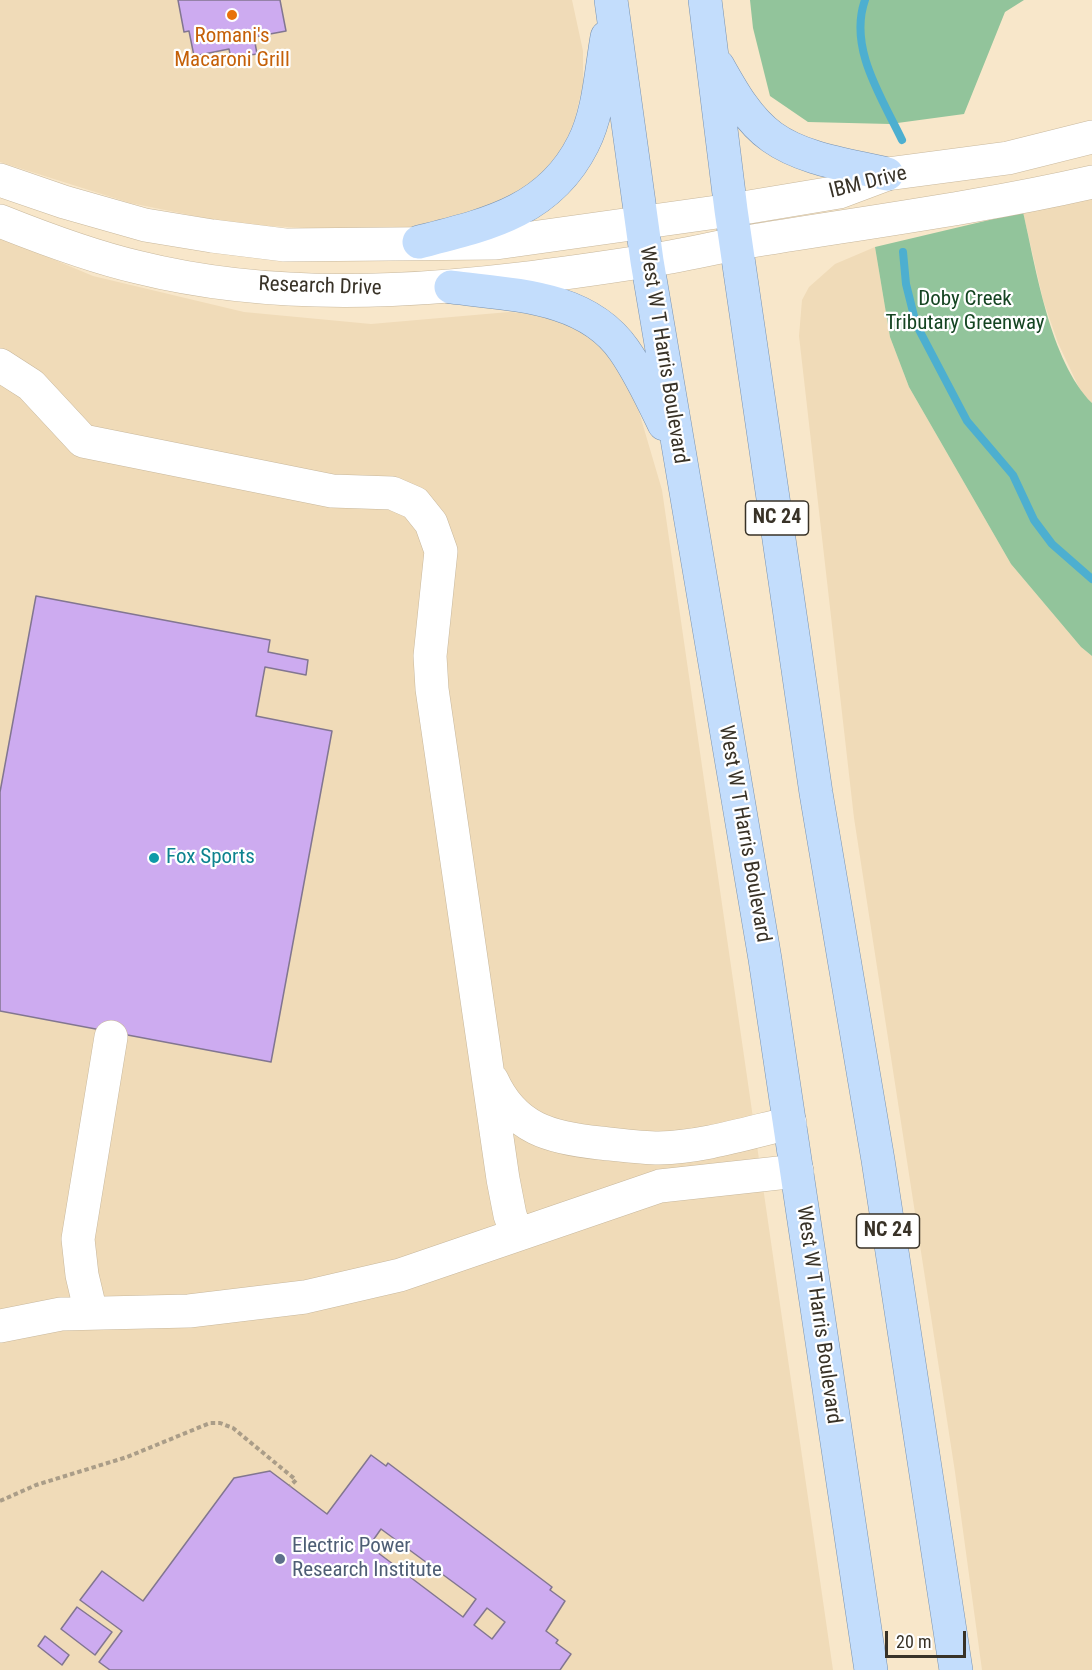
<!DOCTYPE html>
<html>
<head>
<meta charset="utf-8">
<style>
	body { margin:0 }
	#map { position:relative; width:1092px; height:1670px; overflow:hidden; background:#f8e7ca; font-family:"Roboto Condensed",sans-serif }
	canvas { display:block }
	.scale { position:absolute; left:885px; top:1631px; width:81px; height:27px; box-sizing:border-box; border:3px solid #383227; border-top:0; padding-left:8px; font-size:18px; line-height:21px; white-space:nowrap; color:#383227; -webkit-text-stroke:4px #fff; paint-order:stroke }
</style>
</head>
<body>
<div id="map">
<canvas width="1092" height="1670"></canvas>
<div class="scale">20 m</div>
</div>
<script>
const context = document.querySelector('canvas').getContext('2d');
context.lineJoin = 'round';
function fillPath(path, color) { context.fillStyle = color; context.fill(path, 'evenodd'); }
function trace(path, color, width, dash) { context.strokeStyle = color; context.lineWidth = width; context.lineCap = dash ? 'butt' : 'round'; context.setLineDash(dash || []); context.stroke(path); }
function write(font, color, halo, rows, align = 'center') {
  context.font = font + ' "Roboto Condensed",sans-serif'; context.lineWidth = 4.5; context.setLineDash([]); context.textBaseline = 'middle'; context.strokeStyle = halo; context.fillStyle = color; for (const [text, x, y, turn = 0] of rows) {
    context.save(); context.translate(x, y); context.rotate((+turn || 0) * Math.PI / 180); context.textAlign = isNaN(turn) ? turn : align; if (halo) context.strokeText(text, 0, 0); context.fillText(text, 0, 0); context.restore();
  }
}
const built = new Path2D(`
	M0 0H572L583 51V84L575 119 564 146 544 177 520 199 429 230 357 231 235 224 130 203 0 162Z
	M1092 197V403L1081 392 1058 343 1043 300 1023 212Z
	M0 237 93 276 244 312 371 324 509 312 543 315 594 337 632 388 662 490 833 1670H0Z
	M875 247 890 337 909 387 1011 564 1081 647 1092 656V1670H982L955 1472 854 818 799 336 802 300 809 287 835 264Z`);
const green = new Path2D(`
	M750 0H1024L1005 12 964 114 890 124 808 122 770 96 753 28Z
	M1023 212C1036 268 1050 361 1092 403V656L1081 647 1011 564 909 387 890 337 875 247Z`);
const stream = new Path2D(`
	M865 0C848 48 882 98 902 140
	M903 252 906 284 916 324 967 421 1013 475 1034 520 1052 544 1092 579`);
const building = new Path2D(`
	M178 0H280L286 31 254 37 257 54 231 58 229 49 194 56 189 31 184 32Z
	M36 596 270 640 268 652 308 660 306 675 265 667 256 716 332 731 271 1062 0 1011V792Z
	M371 1455 386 1466 388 1463 552 1587 550 1590 565 1601 546 1631 558 1640 556 1643 571 1654 560 1670H110L99 1662 122 1631 80 1600 102 1571 143 1601 234 1478 270 1471 327 1514ZM381 1529 476 1599 463 1617 369 1546ZM487 1608 505 1622 492 1639 474 1625Z
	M77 1607 112 1632 95 1655 61 1629Z
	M45 1636 69 1655 62 1665 38 1646Z`);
const path = new Path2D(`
	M0 1501 36 1485 127 1457 210 1423H220L233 1428 296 1480 290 1486`);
const minor = new Path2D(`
	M0 180 64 202 145 225 212 236 285 245 496 243 731 210 839 192 887 174 1008 158 1092 137
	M0 221C45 239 90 256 137 267 305 309 479 287 647 261 680 256 713 248 746 242 861 223 978 208 1092 182
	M0 365 31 385 83 441 332 491 392 493 415 503 431 523 441 551 430 656 432 689 503 1179 510 1215 517 1235 400 1275 305 1297 189 1311 61 1314 0 1326
	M492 1080C514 1129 551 1138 600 1143 620 1145 640 1148 659 1148 703 1147 747 1133 790 1123
	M517 1235 660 1186 797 1171
	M91 1313 82 1275 78 1239 111 1037`);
const major = new Path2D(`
	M611 0 647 261 765 959 871 1670
	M705 0 731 210 816 793 878 1160 956 1670
	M718 66C732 91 748 120 772 137 804 160 850 165 887 174
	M419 242C486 225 549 212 583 144 599 113 601 71 607 37
	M451 287C511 295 586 295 624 350 640 373 652 399 664 424`);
const markers = [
	[232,15,6,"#e8710a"],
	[154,858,6,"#0f9aa8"],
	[280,1559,6,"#5c6f8a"]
];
const shields = [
	[777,518,63],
	[888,1231,63]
];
const shieldNames = [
	["NC 24",777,518],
	["NC 24",888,1231]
];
const foodNames = [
	["Romani's",232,37],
	["Macaroni Grill",232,61]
];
const streetNames = [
	["IBM Drive",868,183,-14],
	["Research Drive",320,287,2],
	["West W T Harris Boulevard",663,355,81],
	["West W T Harris Boulevard",744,834,80],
	["West W T Harris Boulevard",818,1315,82]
];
const parkNames = [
	["Doby Creek",965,300],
	["Tributary Greenway",965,324]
];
const cultureNames = [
	["Fox Sports",166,858]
];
const serviceNames = [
	["Electric Power",292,1547],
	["Research Institute",292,1571]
];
fillPath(built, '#f0dbb8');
fillPath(green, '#92c49b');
trace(stream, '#4dafd0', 8);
fillPath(building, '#cdabf0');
trace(building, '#827690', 1.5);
trace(minor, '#c8b89d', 34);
trace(major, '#7892b0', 34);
trace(path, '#aa9d88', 4, [4.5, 3]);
trace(minor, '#fff', 33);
trace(major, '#c3ddfc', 33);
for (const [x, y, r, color] of markers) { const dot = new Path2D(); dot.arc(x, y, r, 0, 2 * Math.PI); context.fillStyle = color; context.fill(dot); trace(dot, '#fff', 2); }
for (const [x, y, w] of shields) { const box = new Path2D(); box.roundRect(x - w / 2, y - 17, w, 34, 4.5); context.fillStyle = '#fff'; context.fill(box); trace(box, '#383227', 1.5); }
write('bold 20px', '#383227', null, shieldNames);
write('21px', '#c56008', '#fff', foodNames);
write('21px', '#383227', '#fff', streetNames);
write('21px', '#154522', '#fff', parkNames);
write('21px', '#0d838f', '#fff', cultureNames, 'left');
write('21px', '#4e5e75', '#fff', serviceNames, 'left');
</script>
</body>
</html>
